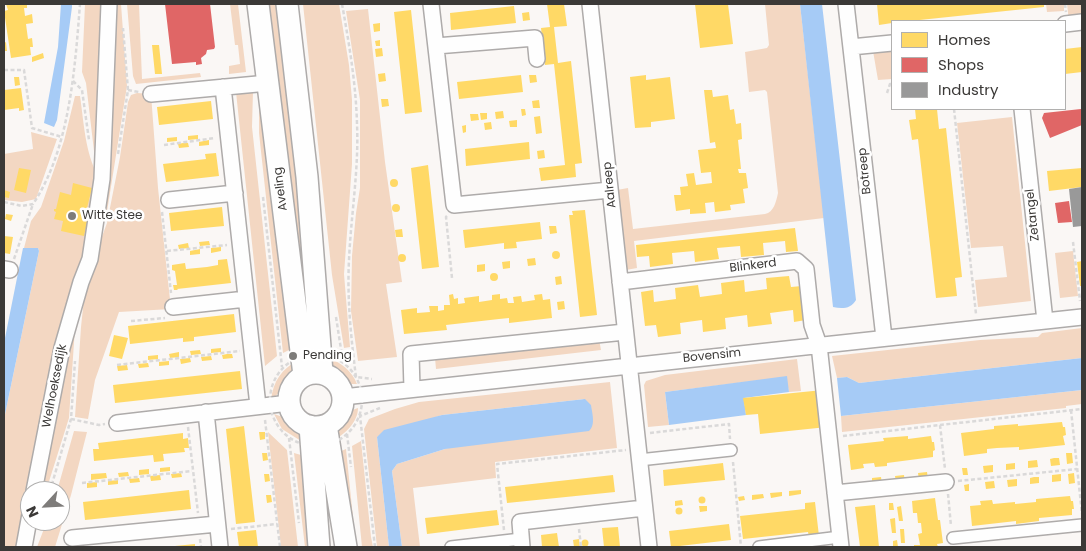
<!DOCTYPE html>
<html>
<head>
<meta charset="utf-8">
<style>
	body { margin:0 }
	#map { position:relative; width:1086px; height:551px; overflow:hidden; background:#faf7f5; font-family:Poppins,sans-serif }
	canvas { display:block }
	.frame { position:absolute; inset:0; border:5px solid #3b3937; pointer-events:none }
	.legend { position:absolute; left:891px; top:20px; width:175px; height:90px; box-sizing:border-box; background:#fff; border:1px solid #b1b0af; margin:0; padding:6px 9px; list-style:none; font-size:15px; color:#3b3937 }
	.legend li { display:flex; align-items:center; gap:10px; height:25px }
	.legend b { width:25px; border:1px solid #b1b0af }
	.north { position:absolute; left:20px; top:481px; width:50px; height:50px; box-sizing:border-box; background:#fff; border:1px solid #b1b0af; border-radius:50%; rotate:245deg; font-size:14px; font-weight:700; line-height:20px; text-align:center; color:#3b3937 }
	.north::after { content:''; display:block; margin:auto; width:18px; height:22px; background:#7e7c7a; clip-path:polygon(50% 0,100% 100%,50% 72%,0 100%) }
</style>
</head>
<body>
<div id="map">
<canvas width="1086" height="551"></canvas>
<div class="frame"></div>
<ul class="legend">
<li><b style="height:14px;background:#ffd966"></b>Homes</li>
<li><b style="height:14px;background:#e06666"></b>Shops</li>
<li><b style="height:14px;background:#999"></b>Industry</li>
</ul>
<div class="north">N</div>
</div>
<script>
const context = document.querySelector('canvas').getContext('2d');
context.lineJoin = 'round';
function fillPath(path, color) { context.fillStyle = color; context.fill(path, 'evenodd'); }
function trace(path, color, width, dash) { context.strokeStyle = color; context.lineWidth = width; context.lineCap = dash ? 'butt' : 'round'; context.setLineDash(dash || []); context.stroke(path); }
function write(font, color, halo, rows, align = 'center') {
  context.font = font + ' Poppins,sans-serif'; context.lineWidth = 5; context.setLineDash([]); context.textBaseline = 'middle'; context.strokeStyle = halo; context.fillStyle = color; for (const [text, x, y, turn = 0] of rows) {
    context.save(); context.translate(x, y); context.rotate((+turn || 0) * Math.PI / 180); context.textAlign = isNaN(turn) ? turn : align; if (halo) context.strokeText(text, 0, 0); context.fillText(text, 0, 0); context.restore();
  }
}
const green = new Path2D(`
	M85 4H106L101 167 94 151 86 83 82 72Z
	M114 4H121L127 86 106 218 101 230Z
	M127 4H139L142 79 200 73 201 77 136 84 133 76Z
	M230 4H238L246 72 229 74V66L240 64 238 45H235Z
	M263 4H282L309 250 305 343Z
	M303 4H339L349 65 352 100V164L344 274 350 347 344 348 332 275Z
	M765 4H800L824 218 634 241 637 268 626 270 617 190 628 188 633 229 765 214C774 212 776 202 778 193L767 92 765 90 749 92 745 52 767 48 769 45Z
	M1046 4H1064V11L1047 12Z
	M1067 4H1082V19L1069 21Z
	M368 9 385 162 402 282 386 284 397 357 358 361 351 311 352 256 356 213 360 188V100L346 11Z
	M892 50V79L878 80 873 51Z
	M253 91 252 127 277 356 265 366 236 92Z
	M137 93 151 94 158 188 171 309 119 312 95 380 88 419 75 417 81 327 86 280 107 223 120 157 128 102 131 95Z
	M259 95 263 103 293 348 283 353 259 133Z
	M75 96H80C84 123 85 152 98 176L82 269 30 495 20 547H4V419L39 251 38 248H24L31 221 41 207 64 141Z
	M1012 117 1031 301 978 307 975 280 1007 277 1003 246 971 248 957 123Z
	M31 132 57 139 36 199 22 202 4 200V154L33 149Z
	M1073 251 1078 296 1060 298 1055 253Z
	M76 312 69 418 46 491H38Z
	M1082 328V358L859 383 847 377 837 378 832 356 980 340 1038 337 1042 333Z
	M599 339 601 350 436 369 435 358Z
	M328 358C342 363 352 371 357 384H348L329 369Z
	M797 359 801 391 789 392 786 377 665 392 669 425 648 427 644 385 646 381 665 375Z
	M298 360C294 379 286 387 271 400 273 381 282 369 298 360Z
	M610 382 617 448 495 462 496 478 413 488 420 547H402L392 471 397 464 445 449 585 399 442 415 377 437 389 547H377L364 429 369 419 395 409 419 402Z
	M1082 390V404L1066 406V408L842 432 841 416Z
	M358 408C358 422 345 434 333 441 335 425 342 413 358 408Z
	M274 414 289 419 300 429 301 441 282 429Z
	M74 431 87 432 71 495 55 547H37L47 521H60V491H57Z
	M268 432 287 450 298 547H281Z
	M361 441 371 537 373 547H362L352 446Z
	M346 449 356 547 339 452Z
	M294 453 308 457 314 547H305Z`);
const water = new Path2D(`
	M61 4H72V7L57 120 54 127 44 123 58 47Z
	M800 4H822L856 300C851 309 842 309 833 307Z
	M23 248H38L39 251 4 419V343Z
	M1082 358V390L841 416 837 378 847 377 859 383Z
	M787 376 789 392 744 398 746 415 669 425 665 392Z
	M585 399 591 405C592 413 596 425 589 431L445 449 397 464 392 471 402 547H389L377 437 384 430 442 415Z`);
const homes = new Path2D(`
	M6 4H27V8H24L25 16 32 14 33 23 26 24 28 39 32 38 33 47H30L31 55 11 58 4 11 8 10Z
	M547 4H564L567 26 554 27 558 63 571 61 582 163 575 164 576 177 541 181 539 168 565 165 554 64 545 65 541 28 550 27Z
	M695 4H728L733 44 700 48Z
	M877 4H1044V7L910 21H892V23L879 25Z
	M514 6 516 23 451 30 450 13Z
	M411 10 422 112 405 114 394 12Z
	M529 12 530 20 523 21 522 13Z
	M380 23V31L374 32 373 24Z
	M380 40V46H376L375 41Z
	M6 42 7 51H4V43Z
	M152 45H159L162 74H155Z
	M1082 47V72L1065 74V49Z
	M382 48 383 56 376 57 375 49Z
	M43 53 44 58 32 62V57Z
	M385 73 386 81 379 82 378 74Z
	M521 75 523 92 459 99 457 82Z
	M529 75H536L537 82 530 83Z
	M646 75V80L670 77 675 119 651 122V127L635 128 630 77Z
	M14 77H19L20 85 15 86Z
	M21 88 24 110 19 111V108L4 110V90Z
	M704 90H712L713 97 728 95 730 110 734 109 736 124 741 123 742 139 738 140 741 169H738L739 173H746L748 188 743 189 745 203 730 205 731 210 715 212 714 202 705 203 706 213 690 214V209L676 211 674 195H681L680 187 688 186 686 174 694 173 696 185 712 183 711 172 701 173 698 150 716 148 715 142 710 143Z
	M381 99H388L389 106 382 107Z
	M539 100 540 108H533L532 101Z
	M211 101 213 119 159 125 157 107Z
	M521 109H525L526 115 522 116Z
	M915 109H937L939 129 946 128 962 277 955 278 957 296 936 298 918 139 912 140 909 120 916 119Z
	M503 111 504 118 496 119 495 112Z
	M480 113H487V119L481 120Z
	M470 114H478L479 120 471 121Z
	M540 116 542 133 536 134 534 117Z
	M517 120V127H510L509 121Z
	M491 122 492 129 485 130 484 123Z
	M466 125V132L463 133 462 126Z
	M198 135V139L188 140V136Z
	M177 137V141L167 142V138Z
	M209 140V145L199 146V142Z
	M529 142 530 159 466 166 465 149Z
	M183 143H188L189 147 179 148 178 144Z
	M544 150 545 158 538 159 537 151Z
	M216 153 219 176 166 182 163 164 206 159 205 154Z
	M428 165 439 267 422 269 411 168Z
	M19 168 31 170 26 193 14 190Z
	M1082 168V187L1049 191 1047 171Z
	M390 183a4 4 0 1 1 8 0a4 4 0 1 1-8 0Z
	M73 183 92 188 87 208 90 209 84 236 61 231 63 221 54 219 56 212 54 211V209H56L60 192 71 195Z
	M4 190 10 192 9 198 4 197Z
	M392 208a4 4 0 1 1 8 0a4 4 0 1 1-8 0Z
	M222 207 224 226 171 231 169 213Z
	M585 210 597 315 580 317 569 215H573L572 211Z
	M6 214 13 215 11 221 5 219Z
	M540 222 542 239 516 242 517 248 504 249V243L465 248 463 230Z
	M549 226H556L557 233 550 234Z
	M795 228 798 251 786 252 785 241 763 243 764 255 741 257 740 246 717 248 719 259 695 262 694 251 672 253 673 264 650 267 649 256 637 257 636 245Z
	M402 229 403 237H396L395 230Z
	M4 236 13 237 10 254 4 253Z
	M209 241 210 245 200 246 199 242Z
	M188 243 189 248 179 249 178 245Z
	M221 247V251L211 253V248Z
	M200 249V254L190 255V251Z
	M552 255a4 4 0 1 1 8 0a4 4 0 1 1-8 0Z
	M398 258a4 4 0 1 1 8 0a4 4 0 1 1-8 0Z
	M535 258 536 265 528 266 527 259Z
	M227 259 231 283 177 289 178 290H174L173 285H177L175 271 172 270V265L185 263 186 269 207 267 218 265V260Z
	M510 261V268L503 269 502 262Z
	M1082 261V286H1080L1077 262Z
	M485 264V271L477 272V265Z
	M490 277a4 4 0 1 1 8 0a4 4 0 1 1-8 0Z
	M561 276 562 284 556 285 555 277Z
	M789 276 791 287 802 286 806 320 794 322 793 310 770 313 772 324 748 327 747 315 725 318 726 329 703 332 702 320 680 323 681 334 658 337 656 325 645 326 641 292 653 290 654 302 676 299 675 288 698 285 700 297 722 294 721 283 744 280 745 292 767 289 766 278Z
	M453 294 454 299 458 298V304L465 303 464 298 479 296V302L492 300V295L500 294V299L507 298 508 303H514L513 297 521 296 522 302 535 300 534 295 542 294 543 300 550 299 552 318 509 323V318L499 319 446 325 447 330 404 334 401 310 417 308V313L430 312 429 306H438V311L444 310V305H450L449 295Z
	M564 301 565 309 558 310 557 302Z
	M234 314 236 332 194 337V341L183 342V338L130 344 128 326Z
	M114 335 128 338 122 359 109 356Z
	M221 348V352L211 353V349Z
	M200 350 201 354 191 355 190 351Z
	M179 352V357L170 358 169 354Z
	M227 354H232L233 358 223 359 222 355Z
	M158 355V359L148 360V356Z
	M211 356 212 360 202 361 201 357Z
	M190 358 191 362 181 364 180 359Z
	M169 361V365L159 366V362Z
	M148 363 149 367 139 368 138 364Z
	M127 365 128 370 118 371 117 366Z
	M240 371 242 389 115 403 113 385Z
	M823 390 827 427 760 434 758 414 746 415 743 398Z
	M1062 422 1063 427H1065L1066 435 1063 436 1065 445 1019 450V447L997 448 987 449V453L964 456 961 433 994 429V426L1018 424V426Z
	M244 426 255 522 236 524 226 429Z
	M259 432H265V439L260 440Z
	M183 433V439L188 438 189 448H184L185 452 163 454 164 461 154 462 153 455 94 461 93 449H99L98 443Z
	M908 436V439L931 436 932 442H934L935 450 933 451V457L887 463V466L875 467 874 463 863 464 864 468 851 470 848 445 884 441 883 438Z
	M262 453H267L268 460 263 461Z
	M1066 453H1072L1073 463 1067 464Z
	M1054 458H1059L1060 465 1051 466 1050 459Z
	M1037 460 1038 467 1028 468V461Z
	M723 463 725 480 664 486 663 470Z
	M1015 463V469L1006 470V464Z
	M993 465V472L984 473 983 466Z
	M170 467V471L160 472V468Z
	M962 468H967L968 475H963Z
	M149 469V474L139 475V470Z
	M128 472 129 476 119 477 118 473Z
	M927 472 928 479 919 480 918 473Z
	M106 473 107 478 91 480V474Z
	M181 473 182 477 172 478 171 474Z
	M1074 473 1075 483 1069 484 1068 474Z
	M264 474H269L270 481 265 482Z
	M1061 474V481L1052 482V475Z
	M160 475 161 480 151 481 150 476Z
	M613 475 615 492 507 503 505 487Z
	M904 475 905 482 896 483 895 476Z
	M881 477 882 484 872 485V478Z
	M1034 477H1039V483L1030 484V478Z
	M139 478 140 482 130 483 129 479Z
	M1017 479V486L1008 487 1007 480Z
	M118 480V484L108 485V481Z
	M994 481 995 488 986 489 985 482Z
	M97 482V487L87 488V483Z
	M969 484V491H965L964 485Z
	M189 490 191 509 85 520 83 502Z
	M801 490V494L789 496V491Z
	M782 492V496L771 498 770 493Z
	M763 494 764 498 752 500V495Z
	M266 495H271L272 502 267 503Z
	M744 496 745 500 739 501 738 497Z
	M1070 496 1071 501H1073L1074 509H1072V515L1039 518V521L1016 524V521L972 526 970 506 981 505 980 501 992 500 993 504 1015 502V504L1036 502V499Z
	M698.5 500a3.5 3.5 0 1 1 7 0a3.5 3.5 0 1 1-7 0Z
	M935 498 938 520H940L943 543 937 544 938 547H914V545H920L918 534 922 533 921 523H918L917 513H913L912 501Z
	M682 500 683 505 675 506V501Z
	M815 502 819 536 809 537 808 532 743 539 740 516 805 509V503Z
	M889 503H893L894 510H889Z
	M875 505 879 547H860L855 507Z
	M699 506H707V511L700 512Z
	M901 506 903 521H899L897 507Z
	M675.5 511a3.5 3.5 0 1 1 7 0a3.5 3.5 0 1 1-7 0Z
	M497 510 499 525 427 534 425 518Z
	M895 518 896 533H892L890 519Z
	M729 524 731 540 671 547 669 531Z
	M618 527 620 547H604L602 528Z
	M900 529H904L905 543H901Z
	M256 530 258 547H239L237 532Z
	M557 533 559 547H542L541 535Z
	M579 539 580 547H574L573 540Z
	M581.5 543a3.5 3.5 0 1 1 7 0a3.5 3.5 0 1 1-7 0Z
	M897 540 898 547H893V541Z
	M195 544V547H175V546Z`);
const shops = new Path2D(`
	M165 4H210L215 47 214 49 207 50 206 54 201 58 202 64 196 65V62L172 64Z
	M1081 109 1082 125 1050 138 1042 118 1044 113Z
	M1069 201 1072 222 1058 223 1055 203Z`);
const industry = new Path2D(`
	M1082 187V226L1073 227 1069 189Z`);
const path = new Path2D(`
	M342 4C349 43 356 84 357 124 359 169 351 215 349 260 347 299 351 338 356 377L372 379
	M1065 4 1066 12
	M4 70H24L32 128 62 137
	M73 81 82 90 89 140
	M128 90 139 92
	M887 93 890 84H892
	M954 109 976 314
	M164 145 215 138
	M118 154 128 90 123 28
	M263 197 282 367
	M4 202 22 206 33 204C70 149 75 67 80 4
	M162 212 171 293
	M447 216 446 217 452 278
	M1073 242 1080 301
	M167 251 227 245
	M14 259 33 204
	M336 317 343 362
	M131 321 165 318
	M270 400a46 46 0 1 1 92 0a46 46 0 1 1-92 0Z
	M117 365 240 351
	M1071 410 1082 514
	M71 419 99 425 105 424
	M265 420 280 547
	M940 425 945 469
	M188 427 198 513
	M650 433 729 424 730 439
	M347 434 351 467
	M843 436 1082 409
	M289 438 299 523
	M733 462 741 547
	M958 481 1077 469
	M82 483 192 471
	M50 491 71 419 75 361
	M948 494 951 526
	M231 529 277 524
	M579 529 581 547
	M504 530 497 464 626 450
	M200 539 201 547
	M375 547 360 416 380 408`);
const pedestrian = new Path2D(`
	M639 460 731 450
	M953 538 1082 525
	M451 547 521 539
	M759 547 840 537`);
const minor = new Path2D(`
	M431 4 454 205 610 190
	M590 4 649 547
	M846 4 884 338
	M1065 24 1082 22
	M436 46 535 38 537 59
	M851 47 892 43
	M223 87 258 406
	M151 94 268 83
	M1022 109 1045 321
	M169 200 235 193
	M4 269 10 270
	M620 282 797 261 806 269 812 325 819 345 841 547
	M173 307 246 299
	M412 389 411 354 625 332
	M343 397 1082 317
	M206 412 220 547
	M117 423 289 403
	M34 491 62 348 81 282 90 259 102 179 109 4
	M835 493 946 482
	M72 538 217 524
	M24 547 30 514
	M522 547 520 522 644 508`);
const secondary = new Path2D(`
	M258 4 304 375
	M287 4 307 177 322 373
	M289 400a27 27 0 1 1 54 0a27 27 0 1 1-54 0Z
	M326 425 346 547
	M310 426 319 547`);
const markers = [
	[72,216,5,"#7e7c7a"],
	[293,356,5,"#7e7c7a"]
];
const streetNames = [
	["Botreep",865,171,-96],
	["Aalreep",610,185,-96],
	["Aveling",281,189,-97],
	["Zetangel",1033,215,-96],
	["Blinkerd",753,266,-7],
	["Bovensim",712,356,-6],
	["Welhoeksedijk",55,386,-79]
];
const poiNames = [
	["Witte Stee",82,216],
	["Pending",303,356]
];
fillPath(green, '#f3d7c2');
fillPath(water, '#a6cbf6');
fillPath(homes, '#ffd966');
fillPath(shops, '#e06666');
fillPath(industry, '#999');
trace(pedestrian, '#aeabaa', 14);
trace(minor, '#aeabaa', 18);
trace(secondary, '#aeabaa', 24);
trace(path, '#dad9d9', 2.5, [4, 2.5]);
trace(pedestrian, '#fefefe', 11);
trace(minor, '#fefefe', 15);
trace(secondary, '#fefefe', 21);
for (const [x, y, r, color] of markers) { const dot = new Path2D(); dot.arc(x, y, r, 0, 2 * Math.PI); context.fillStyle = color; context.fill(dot); trace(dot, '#fff', 2); }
write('12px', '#3b3937', '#fff', streetNames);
write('12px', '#3b3937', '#fff', poiNames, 'left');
</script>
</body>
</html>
